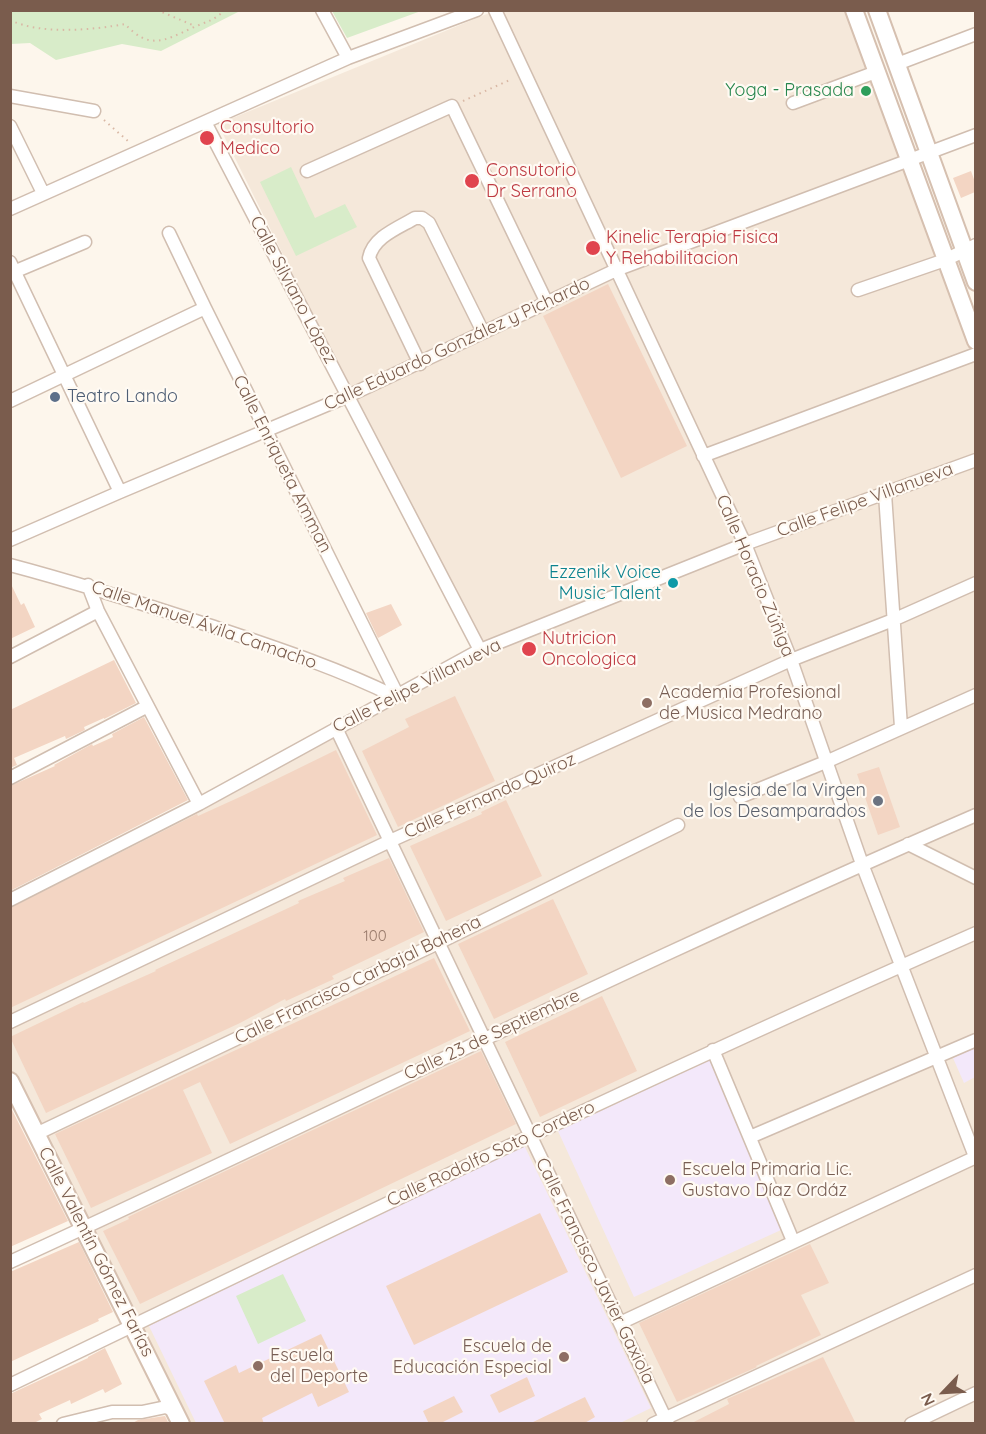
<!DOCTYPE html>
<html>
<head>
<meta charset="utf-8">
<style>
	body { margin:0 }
	#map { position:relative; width:986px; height:1434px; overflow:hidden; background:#fdf6ec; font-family:Quicksand,sans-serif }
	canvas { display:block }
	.frame { position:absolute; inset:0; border:12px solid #7a5c4d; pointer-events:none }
	.north { position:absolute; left:914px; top:1362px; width:60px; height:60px; -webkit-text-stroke:4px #fffaf3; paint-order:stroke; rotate:245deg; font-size:16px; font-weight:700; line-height:24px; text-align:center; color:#7a5c4d }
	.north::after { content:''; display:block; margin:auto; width:21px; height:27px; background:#7a5c4d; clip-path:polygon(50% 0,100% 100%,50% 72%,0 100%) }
</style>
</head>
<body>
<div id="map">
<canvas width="986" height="1434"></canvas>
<div class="frame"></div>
<div class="north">N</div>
</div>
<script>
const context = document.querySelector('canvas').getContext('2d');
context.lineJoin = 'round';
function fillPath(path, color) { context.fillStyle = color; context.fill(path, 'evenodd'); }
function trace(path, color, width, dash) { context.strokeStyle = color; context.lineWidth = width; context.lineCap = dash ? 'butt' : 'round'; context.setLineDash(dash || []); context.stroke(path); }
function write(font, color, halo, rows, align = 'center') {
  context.font = font + ' Quicksand,sans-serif'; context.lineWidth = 4.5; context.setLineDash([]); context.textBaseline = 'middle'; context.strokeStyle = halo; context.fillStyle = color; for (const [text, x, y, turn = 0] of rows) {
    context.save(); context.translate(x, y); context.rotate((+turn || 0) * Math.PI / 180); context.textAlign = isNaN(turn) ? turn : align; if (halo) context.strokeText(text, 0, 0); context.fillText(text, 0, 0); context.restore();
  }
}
const residential = new Path2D(`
	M494 11H855L975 339V1423H174L11 1086V899L480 650 218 124Z`);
const education = new Path2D(`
	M975 1048V1077L964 1083 953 1058Z
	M710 1060 781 1230 634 1297 558 1131Z
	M524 1145 651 1408 618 1424 196 1423 149 1326Z`);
const green = new Path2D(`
	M11 10H240V11L161 51 122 44 56 60 30 43 11 44Z
	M332 11H421L347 38Z
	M291 167 315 218 345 204 357 227 296 256 260 182Z
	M283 1274 306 1321 258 1344 236 1296Z`);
const building = new Path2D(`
	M971 171 975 182V192L961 198 953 178Z
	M608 284 687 446 621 478 543 316Z
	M10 582 21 605 24 603 35 627 10 639Z
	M391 604 402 625 378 638 366 613Z
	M114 660 136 703 104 719V718L84 727 85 730 66 739 65 736 14 758 17 765 10 768V710Z
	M455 696 495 781 398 827 362 751 409 727 405 719Z
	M144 717 188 800 12 890 10 786 55 766 54 765 92 744 93 746 113 737 112 734Z
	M336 750 377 835 10 1008V908L197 814 198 816 242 796Z
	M879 767 900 827 878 835 857 774Z
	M506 800 542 876 446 921 410 846 482 814 481 812Z
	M389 858 424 932 332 976 334 979 286 1001 285 999 240 1023 46 1113 10 1037 83 1002 84 1003 156 971 155 970 299 903 298 901 345 881 343 878Z
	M553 899 588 974 494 1019 458 944Z
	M434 958 470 1031 230 1144 200 1082 183 1090 212 1153 91 1208 55 1134Z
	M602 996 637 1071 540 1117 505 1042Z
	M481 1051 516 1124 140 1304 103 1231 129 1219 128 1217 153 1205Z
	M10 1106 68 1221 10 1247Z
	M540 1213 568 1272 414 1345 386 1286Z
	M79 1242 113 1312 98 1319 99 1321 10 1362V1272Z
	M810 1244 829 1283 801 1295 821 1335 756 1366 757 1367 677 1402 639 1323Z
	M321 1334 349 1392 318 1407 312 1393 262 1418 264 1424H225L204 1381 236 1365 239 1373Z
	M105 1348 122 1384 105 1393 103 1389 71 1404 70 1400 39 1414 42 1419 32 1424H10V1394L88 1358V1357Z
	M823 1357 856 1424H690L729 1404 727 1399Z
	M527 1377 535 1396 499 1413 490 1395Z
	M454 1396 463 1412 439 1424H429L423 1411Z
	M585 1397 595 1417 583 1424H529Z
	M165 1416 169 1424H131L138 1420Z`);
const path = new Path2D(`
	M157 10 195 26
	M10 20C41 35 92 30 125 24 149 50 164 41 192 28 207 21 212 22 225 10
	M463 101 512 79
	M104 120 129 142`);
const minor = new Path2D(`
	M322 10 348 58
	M495 10 745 544 791 660 862 864 976 1159
	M897 64 976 34
	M10 96 94 111
	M793 103 876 72
	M205 122 480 650
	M10 126 43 193
	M307 171 452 106 547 303
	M10 209 348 58 477 10
	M169 233 205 308 397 694
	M10 262 120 492
	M16 271 85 242
	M858 290 945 260 976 245
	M420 364 369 258C373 237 398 228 415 218H422L429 223 483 332
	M10 401 205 308
	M703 456 976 354
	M885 494 901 727
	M10 540 120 492 348 396 616 270 976 135
	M10 565C78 583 144 604 211 626 273 647 335 667 394 696
	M88 585 98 611 199 804
	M10 657 98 611
	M336 728 668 1424
	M10 778 146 707
	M740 797 828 761 976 695
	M908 844 976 878
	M10 900 199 804 480 650 745 544 976 460
	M10 1022 390 841 791 660 893 620 976 583
	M713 1050 793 1241
	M36 1134 438 943 678 825
	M750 1137 976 1040
	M10 1262C332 1114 650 956 976 815
	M620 1323 976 1157
	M10 1385C330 1230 650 1076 976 933
	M63 1424 112 1412H142L166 1407 175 1411
	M653 1424 976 1275
	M911 1424 976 1393`);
const secondary = new Path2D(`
	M854 10 976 341
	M877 10 976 282
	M10 1081 181 1424`);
const markers = [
	[866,91,6,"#2e9e5b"],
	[207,138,8,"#e0444e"],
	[472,181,8,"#e0444e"],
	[593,248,8,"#e0444e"],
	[55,397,6,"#5c6f8a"],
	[673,583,6,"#0f9aa8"],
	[529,649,8,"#e0444e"],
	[647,703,6,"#8d6e63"],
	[878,801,6,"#6b7280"],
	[670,1180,6,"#8d6e63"],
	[564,1357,6,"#8d6e63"],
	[258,1366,6,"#8d6e63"]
];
const numberNames = [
	["100",375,936]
];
const leisureNames = [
	["Yoga - Prasada",854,91]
];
const healthNames = [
	["Consultorio",220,128],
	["Medico",220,149],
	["Consutorio",486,171],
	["Dr Serrano",486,192],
	["Kinelic Terapia Fisica",606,238],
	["Y Rehabilitacion",606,259],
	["Nutricion",542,639],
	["Oncologica",542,660]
];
const streetNames = [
	["Calle Silviano López",293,290,62],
	["Calle Eduardo González y Pichardo",457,344,-25],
	["Calle Enriqueta Amman",282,464,63],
	["Calle Felipe Villanueva",865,500,-20],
	["Calle Horacio Zúñiga",755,576,67],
	["Calle Manuel Ávila Camacho",204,625,19],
	["Calle Felipe Villanueva",417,686,-27],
	["Calle Fernando Quiroz",490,796,-24],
	["Calle Francisco Carbajal Bahena",358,980,-26],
	["Calle 23 de Septiembre",492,1035,-25],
	["Calle Rodolfo Soto Cordero",491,1154,-25],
	["Calle Valentín Gómez Farías",96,1252,63],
	["Calle Francisco Javier Gaxiola",595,1271,64]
];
const serviceNames = [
	["Teatro Lando",67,397]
];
const cultureNames = [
	["Ezzenik Voice",661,573],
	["Music Talent",661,594]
];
const educationNames = [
	["Academia Profesional",659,693],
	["de Musica Medrano",659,714],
	["Escuela Primaria Lic.",682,1170],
	["Gustavo Díaz Ordáz",682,1191],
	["Escuela de",552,1347,"right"],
	["Educación Especial",552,1368,"right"],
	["Escuela",270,1356],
	["del Deporte",270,1377]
];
const worshipNames = [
	["Iglesia de la Virgen",866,791],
	["de los Desamparados",866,812]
];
fillPath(residential, '#f5e8da');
fillPath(education, '#f3e8fa');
fillPath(green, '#d8ecc9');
fillPath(building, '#f3d5c3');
trace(minor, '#d1beb0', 15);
trace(secondary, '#d6c0b0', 20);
trace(path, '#d9b8a5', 2, [1.5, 4.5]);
trace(minor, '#fff', 12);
trace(secondary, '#fff', 16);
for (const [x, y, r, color] of markers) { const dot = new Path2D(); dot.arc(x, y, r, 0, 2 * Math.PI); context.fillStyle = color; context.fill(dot); trace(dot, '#fffaf3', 2); }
write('15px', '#987a6a', null, numberNames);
write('18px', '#27864d', '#fffaf3', leisureNames, 'right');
write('18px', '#be3a42', '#fffaf3', healthNames, 'left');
write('18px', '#7a5c4d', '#fffaf3', streetNames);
write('18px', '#4e5e75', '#fffaf3', serviceNames, 'left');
write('18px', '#0d838f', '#fffaf3', cultureNames, 'right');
write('18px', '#785e54', '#fffaf3', educationNames, 'left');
write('18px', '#5b616d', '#fffaf3', worshipNames, 'right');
</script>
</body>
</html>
